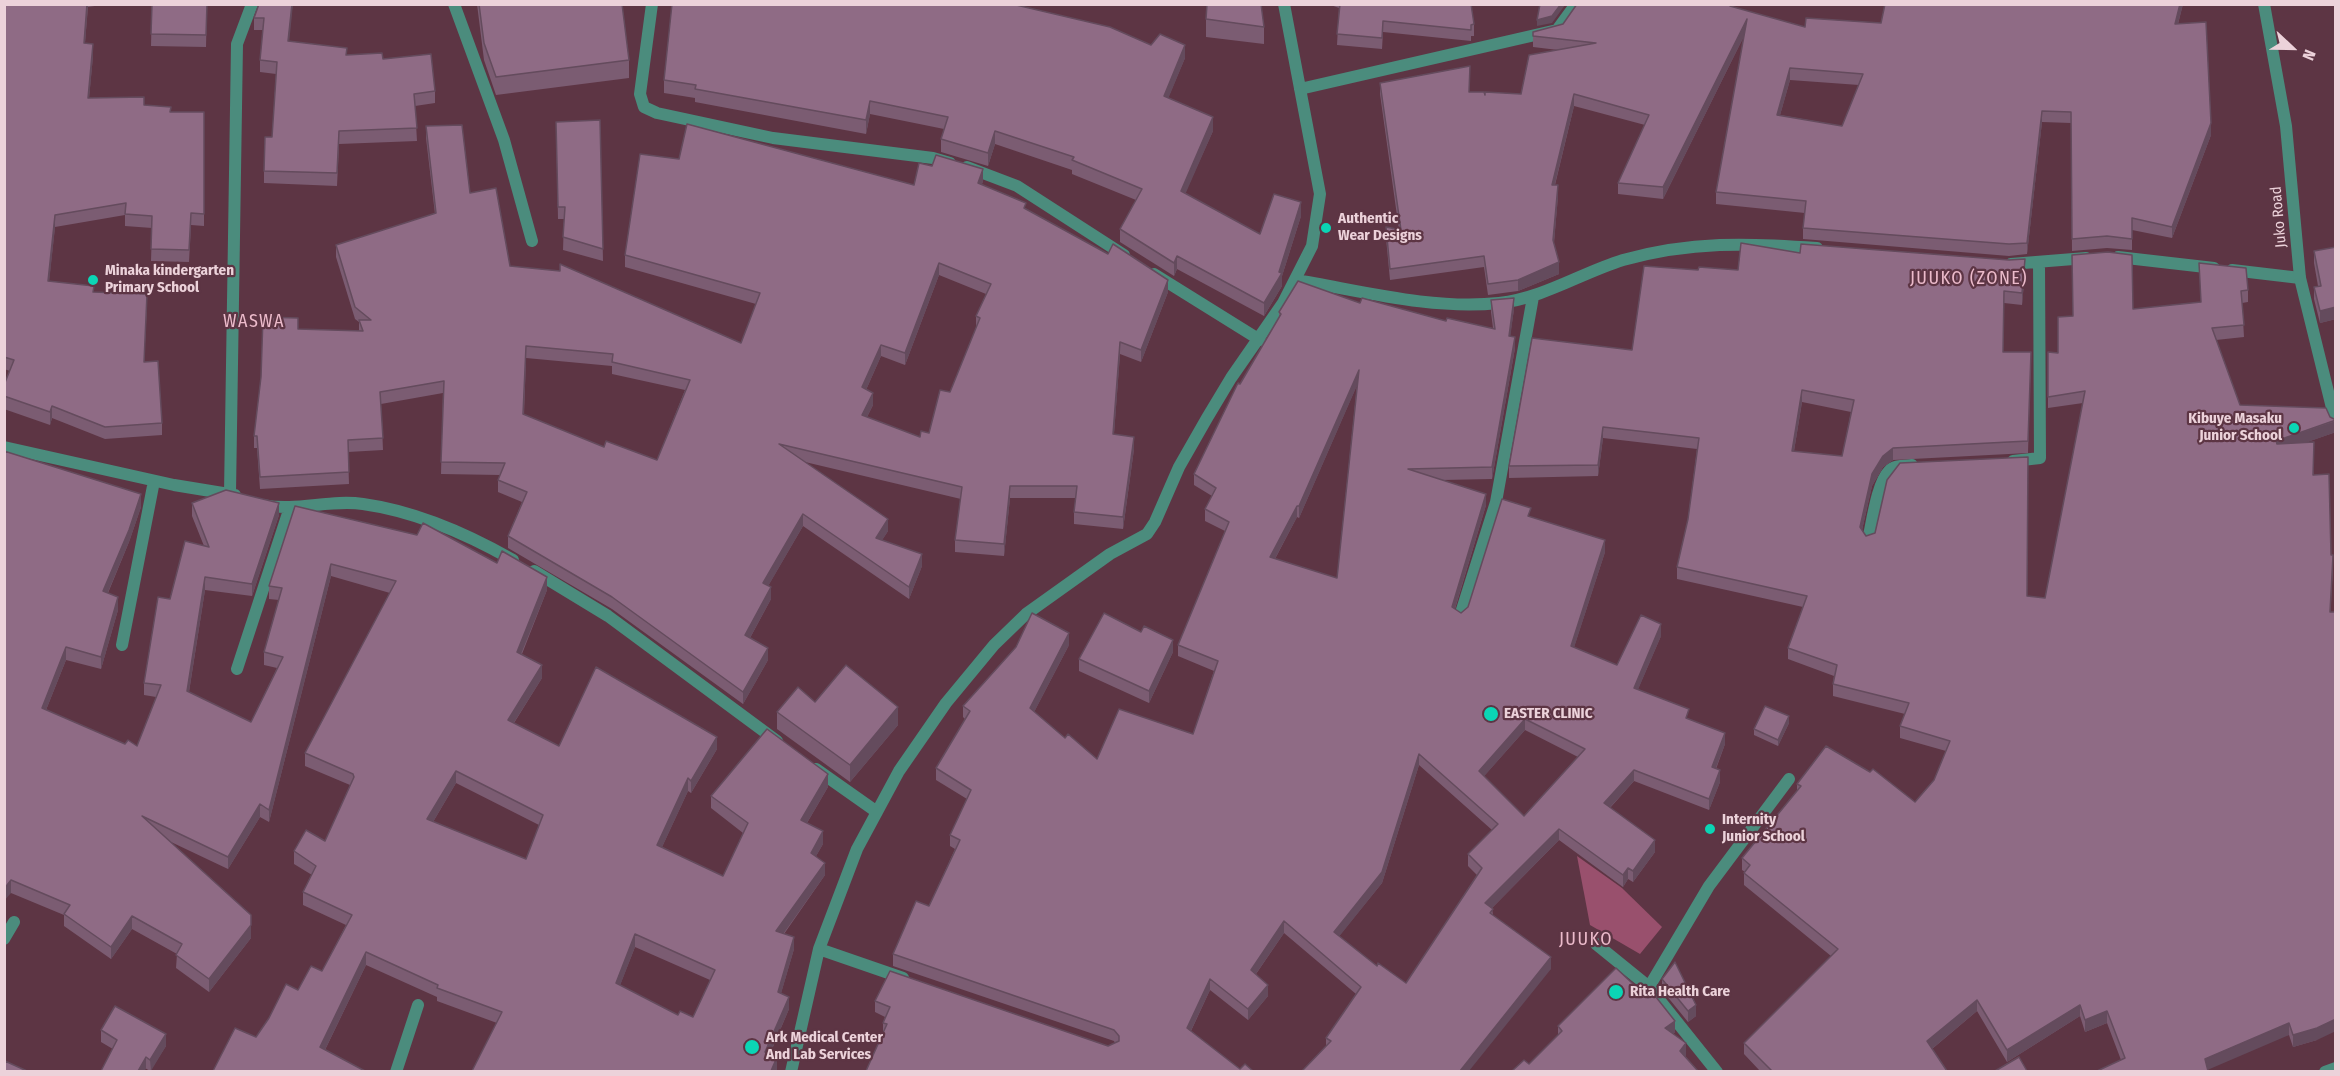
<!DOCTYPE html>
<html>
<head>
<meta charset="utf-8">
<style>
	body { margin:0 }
	#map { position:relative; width:2340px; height:1076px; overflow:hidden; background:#5d3544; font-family:"Fira Sans Condensed",sans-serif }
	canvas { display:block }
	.frame { position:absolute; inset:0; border:6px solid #ecd2da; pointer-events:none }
	.north { position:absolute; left:2262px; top:18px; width:60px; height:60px; -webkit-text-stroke:4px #5d3544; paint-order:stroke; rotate:112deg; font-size:16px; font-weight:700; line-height:24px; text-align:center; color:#ecd2da }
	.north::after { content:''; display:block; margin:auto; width:21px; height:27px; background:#ecd2da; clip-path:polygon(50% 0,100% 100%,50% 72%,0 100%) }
</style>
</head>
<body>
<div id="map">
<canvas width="2340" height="1076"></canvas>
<div class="frame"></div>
<div class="north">N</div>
</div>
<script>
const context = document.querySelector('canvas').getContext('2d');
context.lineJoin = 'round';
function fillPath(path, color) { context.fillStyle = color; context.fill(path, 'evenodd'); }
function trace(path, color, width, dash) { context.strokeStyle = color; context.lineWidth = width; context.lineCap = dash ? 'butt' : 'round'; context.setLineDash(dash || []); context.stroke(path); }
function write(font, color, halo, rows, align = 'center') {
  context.font = font + ' "Fira Sans Condensed",sans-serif'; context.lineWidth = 4.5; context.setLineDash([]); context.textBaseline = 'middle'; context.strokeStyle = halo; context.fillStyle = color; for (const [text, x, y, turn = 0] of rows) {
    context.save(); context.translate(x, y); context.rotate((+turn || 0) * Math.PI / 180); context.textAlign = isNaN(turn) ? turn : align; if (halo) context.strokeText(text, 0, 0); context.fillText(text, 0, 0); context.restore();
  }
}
const green = new Path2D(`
	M1577 856 1622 888 1662 927 1640 954 1590 925Z`);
const minor = new Path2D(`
	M454 4 504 140 532 241
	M652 4 640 94 644 107 657 113 773 138 933 158 950 163
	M1300 89 1557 30 1576 4
	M967 167 1017 186 1124 255
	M2118 257 2214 268
	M2011 264 2086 258
	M2232 270 2300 278
	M1154 274 1260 340
	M1296 280C1362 291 1432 310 1499 303 1544 298 1581 273 1623 260 1691 241 1748 243 1817 248
	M4 447 174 485 235 495
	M2013 461 2040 458 2039 262
	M230 493 237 44 252 4
	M263 505C296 512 330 499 363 504 414 511 469 535 513 560
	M1868 540C1872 523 1877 483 1889 471 1894 465 1905 466 1912 465
	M534 571 608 616 777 741
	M1460 616 1496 502 1533 297
	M122 645 154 481
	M237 669 290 507
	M816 769 877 812
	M4 939 14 922
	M1596 944 1649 987 1717 1072
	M819 949 903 978
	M1649 987 1709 886 1789 779
	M396 1072 418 1005
	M791 1072 819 949 857 849 899 771 946 703 994 645 1026 614 1110 554 1147 534 1155 522 1179 467 1207 418 1231 378 1283 303 1312 246 1320 194 1284 4`);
const tertiary = new Path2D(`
	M2264 4 2286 126 2300 278 2336 424
	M2325 1072 2336 1068`);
const wall = new Path2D(`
	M4 4H108L88 7 85 43 93 56 89 98 144 105 171 112H204V226L191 225 189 262 151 261 152 228 125 226V215L55 227 49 281 94 292 147 306 144 362 162 423V435L105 439 52 418 50 425 4 409V385L10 371 4 369Z
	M152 4H207L206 47 151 46Z
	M259 4 289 42 347 55 383 59 435 91V103L415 106 417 141 339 144 337 186 264 183V171L272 137 276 74 260 72V60L263 30H254V18Z
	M477 4H622L629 60V78L496 95 484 60Z
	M1328 4H1471L1474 24V36H1471V41L1383 32 1382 49 1337 45 1339 8Z
	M1734 4 1733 7 1805 27 1881 23 1885 4H2183L2178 24 2211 135 2172 238 2132 230V250L2107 248 2072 251 2071 123 2042 122 2027 254 2009 256 1803 239V228L1805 213 1716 204V192L1744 36 1663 199 1618 194V183L1645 125 1574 106 1555 185 1558 196 1554 243 1559 274 1518 291 1488 295 1484 267 1390 280 1386 238V227L1399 230 1380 94V83L1469 92 1485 95 1521 94 1558 50 1533 47V36L1563 24ZM1790 80 1859 85 1842 126 1780 115Z
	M1206 19 1264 27V44L1206 37Z
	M1151 45 1185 58 1168 98 1213 131 1185 193 1260 234 1301 216 1282 276V286L1264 316 1177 269 1174 276 1120 242V229L1136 200 1072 174V170L995 144 988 166 941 152V139L944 129 870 114 866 134 695 102V98L664 93V80Z
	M600 120 603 261 563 250 564 219H558L556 122Z
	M426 126 470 193 510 266 741 343 756 304 625 267V255L914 185 983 181 982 184 1168 292 1141 362 1120 354 1114 434 1134 449 1123 529 1074 524V512L1076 498H1010L1004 556 955 552V540L961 499 805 462 888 531 882 540 922 566 909 599 803 526 768 586 771 599 750 638 768 660 743 704 612 609 508 548V536L522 502 498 492V480L500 475 441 474 443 393 381 404 383 450 348 452 349 484 260 489 257 448H254V436L298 329 359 331V322L355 319 336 257V245L435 214 426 138ZM939 275 986 294 976 316V328L950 392 929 433 920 437 867 417 873 405 866 390 881 356 905 365ZM526 358 612 366V374L685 390 657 460 604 447 524 415Z
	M2336 247V319L2320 323 2314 299V287L2318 286 2314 263V251Z
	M1800 253 2025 271 2022 305 2004 303 2003 352H2031L2028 453 1893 460 1883 467 1872 486 1862 530 1866 536 2027 596 2045 598 2083 403 2048 408V352L2058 353 2073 316 2201 302 2199 263 2248 290V302L2242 303 2244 337 2216 340 2240 405 2330 417 2336 420V432L2307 442 2333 567 2330 612 2317 1040 2293 1047 2289 1035 2121 1060 2107 1023 2085 1032 2080 1016 2007 1062 1977 1011 1932 1049 1947 1071H1760L1744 1054V1043L1831 956 1744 885V873L1745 872 1742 870V858L1797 791V784L1915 802 1934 780 1946 751 1900 738V726L1905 714 1833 696V684L1834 676 1788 659V648L1803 607 1677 579V567L1688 519 1697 449 1603 438 1598 476 1509 478V466L1632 350 1698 270H1738ZM1802 402 1851 412 1842 456 1794 451Z
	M1491 300 1514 309 1510 336 1515 348 1492 479 1442 480 1486 505 1455 609 1461 613 1468 607 1531 517 1605 552 1574 647 1617 665 1661 636 1638 689 1689 719 1725 744 1716 769 1720 782 1709 810 1634 781 1610 808 1655 852 1633 882 1628 879 1623 887 1559 840 1492 908 1493 915 1551 969 1326 1046V1038L1356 994 1284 933 1256 974 1268 996 1248 1020 1210 990 1191 1031 1240 1069 1253 1071 883 1033V1023L885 1017 875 1012V1001L1108 1046 1115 1043 1114 1041 893 966V954L929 906 955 849 950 846V835L967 799 936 780V768L965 719 963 717V706L1069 645 1034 712 1065 738 1097 759 1193 734 1214 671 1178 656V645L1225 531 1205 521V509L1212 496 1194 485V474L1240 384 1279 317V312L1360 303 1446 321 1493 328 1491 312ZM1357 385 1337 578 1275 559 1297 517 1299 518ZM1525 730 1578 757 1524 816 1484 776ZM1419 765 1492 830 1468 854V866L1477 875 1406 983 1377 966 1339 936 1382 883Z
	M4 451 141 507 129 542 108 593 118 610 101 669 66 660 46 710 125 744 137 746 156 697 144 695V683L170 599 204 546 192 516V503L279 515 252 596 205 590 189 692 251 722 277 668 264 665V652L279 600 269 599V586L295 506 547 590 522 654 542 678 514 723 559 746 717 749 691 793 688 791 662 847 723 876 743 833 711 808V796L828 787 807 823 823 844 816 856 825 875 784 934 794 949 781 993 789 1009 770 1054 777 1070V1071H472L497 1023 437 1001V997L366 965 325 1050 256 1037 298 990 322 971 346 925 303 905V892L312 875 294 864V851L325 841 350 785 305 766V753L390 593 331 576 269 822 260 817 228 869 171 842 251 938 209 992 176 968 177 954 132 929 111 959 64 926V915L11 893ZM456 783 539 825 526 859 433 822ZM635 947 710 980 693 1017 678 1015 620 985Z
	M1173 652 1149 703 1079 671V659Z
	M815 702 898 725 850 782 777 729V712Z
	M1789 723 1778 746 1754 735V729Z
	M1662 979 1696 1016 1688 1022 1662 990Z
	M1558 1026 1675 1032 1673 1034 1686 1055 1685 1056 1698 1071 1529 1064 1558 1035Z
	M101 1030 166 1046 150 1071 101 1042Z`);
const shadedWall = new Path2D(`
	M87 4H88L84 55V43Z
	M292 4H293L288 54V41Z
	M1561 4 1565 5 1552 23 1537 26V20Z
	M2180 4H2183L2175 35V24Z
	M1747 19V30L1663 199V187Z
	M93 44V56L88 110V98Z
	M1185 45V58L1164 109V96Z
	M1790 68V80L1777 126V115Z
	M1574 94V106L1552 196V185Z
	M870 101V114L866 134V120Z
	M2042 111V122L2027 254V243Z
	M1213 117V131L1181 204V191Z
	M2211 123V135L2172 238V227Z
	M995 131V144L988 166V153Z
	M983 169V181L978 195V183Z
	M1558 185V196L1553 252V240Z
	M1301 202V216L1282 276V286L1264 316V303L1279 272Z
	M55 215V227L48 293V281Z
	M1177 256V269L1174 276V263Z
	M2025 259V271L2022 305V293Z
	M1559 262V274L1518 291V280Z
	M939 263V275L905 365V353Z
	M1168 280V292L1141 362V350Z
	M1514 298V309L1509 347V336Z
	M2336 307V319L2320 323V311Z
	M1515 337V348L1492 479V467Z
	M1120 342V354L1113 446V434Z
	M881 345V356L862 399V387Z
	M1359 370V381L1299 518V506Z
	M1802 390V402L1792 463V451Z
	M873 393V405L862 427V415Z
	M52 406V418L50 425V412Z
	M2336 421V432L2276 453V441Z
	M1603 427V438L1598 476V465Z
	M1134 437V449L1123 529V517Z
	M1893 448V460L1883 467 1872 486 1860 539V527L1872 474 1883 456Z
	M1010 486V498L1004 556V544Z
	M141 494V507L129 542 103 604V591Z
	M1486 494V505L1452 618V607Z
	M279 503V515L252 596V584Z
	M1297 506V517L1270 568V557Z
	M803 514V526L763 595V583Z
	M888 519V531L876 550V538Z
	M1605 540V552L1571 657V646Z
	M922 554V566L909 599V587Z
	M2333 555V567L2330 624V612Z
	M331 564V576L269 822V810Z
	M205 577V590L187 704V691Z
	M547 577V590L517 664V652Z
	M771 587V599L745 647V635Z
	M118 597V610L101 669V657Z
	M1661 624V636L1634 699V688Z
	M1069 633V645L1030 720V708Z
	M1173 640V652L1149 703V691Z
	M66 647V660L42 720V708Z
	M768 648V660L743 704V692Z
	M542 665V678L508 732V720Z
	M898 707V725L850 782V765Z
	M1789 716V723L1778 746V740Z
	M1525 719V730L1479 782V771Z
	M1725 733V744L1712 778V767Z
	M717 737V749L691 793V781Z
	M1419 754V765L1382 883 1334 943V932Z
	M1634 770V781L1604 814V803Z
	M1720 770V782L1709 810V799Z
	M456 771V783L427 832V819Z
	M828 774V787L801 833V820Z
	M688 778V791L657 858V845Z
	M260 804V817L228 869V857Z
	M1559 829V840L1485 915V903Z
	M823 831V844L811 865V853Z
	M1655 840V852L1633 882V871Z
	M825 863V875L776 944V931Z
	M1628 868V879L1623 887V875Z
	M11 880V893L4 901V889Z
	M132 916V929L111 959V947Z
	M1284 921V933L1251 981V970Z
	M251 925V938L209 992V979Z
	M635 934V947L616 996V983Z
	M794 937V949L778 1004V992Z
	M366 952V965L320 1060V1047Z
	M1551 957V969L1469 1071H1460Z
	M1210 979V990L1187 1039V1028Z
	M1268 985V996L1248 1020V1009Z
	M789 997V1009L765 1065V1052Z
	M1977 1000V1011L1927 1053V1041Z
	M1696 1005V1016L1688 1022V1011Z
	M2080 1005V1016L2007 1062V1050Z
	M2107 1011V1023L2085 1032V1020Z
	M2336 1019V1031L2317 1040 2293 1047V1035Z
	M1675 1021V1032L1665 1039V1028Z
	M2289 1023V1035L2205 1071V1059Z
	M166 1034V1046L151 1071 150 1060Z
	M1686 1043V1055L1680 1062V1051Z
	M146 1057V1069L144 1071H138Z
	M777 1057V1071H771Z`);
const building = new Path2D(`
	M4 4H87L84 43 93 44 88 98 144 97V105L171 107 170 112H204V214L191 213 189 250 151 249 152 216 125 214 126 203 55 215 48 281 94 286 93 292 147 294 144 362 158 361 162 423 105 427 52 406 50 412 4 396V385L14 360 4 357Z
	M152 4H207L206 35 151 34Z
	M259 4H292L288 41 347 48 346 55 382 53 383 59 431 54 435 91 414 94 417 128 339 131 337 173 264 171 265 137H272L277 62 260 60 264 18H254Z
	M479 4H622L629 60 496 77 484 43Z
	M672 4H1012L1110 27 1151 45 1160 34 1185 45 1164 96 1213 117 1181 191 1260 234 1274 194 1301 202 1279 272 1282 273 1264 303 1177 256 1174 263 1120 229 1142 189 1072 160 1074 157 995 131 988 153 941 139 948 117 870 101 866 120 695 89 696 85 664 80Z
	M1207 4H1261L1264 27 1206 19Z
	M1340 4H1471L1474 24 1471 25V30L1383 21 1382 38 1337 34Z
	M1540 4H1561L1552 16 1537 20Z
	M1577 4H1730V6L1805 27 1806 18 1881 23 1885 4H2180L2175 24 2206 22 2211 123 2172 227 2132 218V239L2107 236 2072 239 2071 112 2042 111 2027 243 2009 244 1803 228 1806 201 1716 192 1747 19 1663 187 1618 183 1649 115 1574 94 1552 185H1558L1553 240 1559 262 1518 280 1488 284 1484 256 1390 269 1386 227 1401 230 1380 83 1470 66 1469 92H1484L1485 95V92L1521 94 1529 55 1596 43 1533 36V32L1563 24ZM1790 68 1863 74 1842 126 1777 115Z
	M600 120 603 249 563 237 565 207H558L556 122Z
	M687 124 914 185 919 163 932 166 936 155 973 166 983 169 978 183 1026 203 1024 208 1108 254 1113 244 1168 280 1141 350 1120 342 1113 434 1134 437 1123 517 1074 512 1077 486H1010L1004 544 955 540 962 487 779 444 888 519 876 538 922 554 909 587 803 514 763 583 771 587 745 635 768 648 743 692 612 597 508 536 527 492 498 480 505 463 441 462 444 381 380 392 383 438 348 440 349 472 260 477 257 436H254L261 377 263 317 298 318V329L363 331 359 320H371L355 307 336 245 436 213 426 126 462 125 470 193 496 188 510 266 560 271V264L741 343 760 293 625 255 640 154 679 159ZM939 263 991 284 976 316 980 318 950 392 940 390 929 433 921 431 920 437 862 415 873 393 862 387 881 345 905 353ZM526 346 613 354 612 362 690 380 657 460 606 441 604 447 523 414Z
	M1741 243 1800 253 1801 244 2009 260 2025 259 2022 293 2004 291 2003 352H2031L2028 441 1893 448 1883 456 1872 474 1860 527 1866 536 1875 533 1887 480 1900 463 2028 457 2027 596 2045 598 2085 391 2048 397V352L2058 353V317L2073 316 2072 255 2108 252 2132 255 2133 309 2201 302 2199 263 2246 268 2248 290 2241 291 2244 325 2212 328 2240 405 2326 408 2330 417 2336 420 2276 441 2277 444 2314 442 2313 475 2329 474 2331 555H2333L2330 612H2336V1019L2317 1028 2293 1035 2289 1023 2205 1059 2208 1071H2097L2125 1058 2107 1011 2085 1020 2080 1005 2007 1050 1977 1000 1927 1041 1947 1071H1772L1744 1043 1838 949 1744 873 1750 865 1742 858 1801 786 1797 784 1826 746 1870 772 1873 769 1915 802 1934 780 1950 741 1900 726 1909 703 1833 684 1837 665 1788 648 1807 596 1677 567 1688 519 1699 438 1603 427 1598 465 1509 466 1532 338 1632 350 1644 266 1698 270 1699 267 1738 270ZM1802 390 1854 400 1842 456 1792 451Z
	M2336 247V307L2320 311 2314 287 2321 286 2314 251Z
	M1298 281 1360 303 1362 298 1446 321 1447 318 1495 329 1491 300 1514 298 1509 336 1515 337 1492 467 1408 469 1486 494 1452 607 1461 613 1468 607 1502 499 1531 508 1528 516 1605 540 1571 646 1617 665 1641 615 1661 624 1634 688 1689 709 1686 718 1725 733 1712 767 1720 770 1709 799 1634 770 1604 803 1655 840 1633 871 1628 868 1623 875 1559 829 1485 903 1493 909 1490 913 1551 957 1460 1071H1302L1331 1041 1326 1038 1361 987 1284 921 1251 970 1268 985 1248 1009 1210 979 1187 1028 1240 1069 1245 1064 1253 1071H866L887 1024 883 1023 890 1007 875 1001 890 971 1108 1046 1119 1041V1036L1114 1030 893 954 916 901 929 906 960 840 950 835 971 790 936 768 970 711 963 706 1016 647 1032 613 1069 633 1030 708 1065 738 1068 734 1097 759 1119 709 1193 734 1218 661 1178 645 1229 522 1205 509 1216 488 1194 474 1238 383 1240 384 1281 314 1279 312ZM1359 370 1337 578 1270 557 1297 506H1299ZM1525 719 1585 749 1524 816 1479 771ZM1419 754 1498 824 1468 854 1482 868 1406 983 1378 963 1377 966 1334 932 1382 872Z
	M4 451 141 494 129 530 103 591 118 597 101 657 66 647 42 708 125 744 128 740 137 746 161 685 144 683 158 597 170 599 185 541 209 547 192 503 226 490 279 503 252 584 205 577 187 691 251 722 283 657 264 652 282 588 269 586 295 506 417 535 423 523 497 563 502 551 547 577 517 652 542 665 508 720 559 746 596 667 717 737 691 781 688 778 657 845 723 876 748 823 711 796 767 729 828 774 801 820 823 831 811 853 825 863 776 931 794 937 778 992 789 997 765 1052 777 1057 771 1071H472L502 1012 437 988 438 985 366 952 320 1047 365 1071H213L235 1028 256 1037 269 1018 286 984 298 990 311 966 322 971 352 915 303 892 316 866 294 851 306 830 325 841 354 777 353 774 305 753 396 581 331 564 269 810 260 804 228 857 142 816 251 915V925L209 979 176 955 182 944 132 916 111 947 64 914 70 905 11 880 4 889ZM456 771 543 815 526 859 427 819ZM635 934 715 970 693 1017 680 1011 678 1015 616 983Z
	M1104 613 1141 632 1144 626 1173 640 1149 691 1079 659Z
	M846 665 898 707 850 765 777 712 798 687 815 702Z
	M1765 706 1789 716 1778 740 1754 729Z
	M1675 962 1696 1005 1688 1011 1662 979Z
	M1616 968 1648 998 1652 992 1675 1021 1665 1028 1686 1043 1680 1051 1698 1071H1512L1524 1060 1529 1064 1562 1031 1558 1026Z
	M115 1006 166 1034 150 1060 146 1057 138 1071H101L117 1040 101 1030Z
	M2019 1057 2027 1071H1995Z
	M5 1061 27 1071H4Z`);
const markers = [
	[1326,228,6,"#0bd5b5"],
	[93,280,6,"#0bd5b5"],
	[2294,428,6,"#0bd5b5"],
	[1491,714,8,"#0bd5b5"],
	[1710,829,6,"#0bd5b5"],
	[1616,992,8,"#0bd5b5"],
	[752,1047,8,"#0bd5b5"]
];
const streetNames = [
	["Juko Road",2279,217,-95]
];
const poiNames = [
	["Authentic",1338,219],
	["Wear Designs",1338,236],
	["Minaka kindergarten",105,271],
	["Primary School",105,288],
	["Kibuye Masaku",2282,419,"right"],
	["Junior School",2282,436,"right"],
	["EASTER CLINIC",1504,714],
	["Internity",1722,820],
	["Junior School",1722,837],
	["Rita Health Care",1630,992],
	["Ark Medical Center",766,1038],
	["And Lab Services",766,1055]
];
const quarterNames = [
	["JUUKO (ZONE)",1969,279],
	["WASWA",254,322],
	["JUUKO",1586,940]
];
fillPath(green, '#99506d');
trace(minor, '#4b8c7d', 12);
trace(tertiary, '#4b8c7d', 12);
fillPath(wall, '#7b5c72');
fillPath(shadedWall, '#644b5d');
fillPath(building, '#8f6b85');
trace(building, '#644b5d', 1.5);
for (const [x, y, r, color] of markers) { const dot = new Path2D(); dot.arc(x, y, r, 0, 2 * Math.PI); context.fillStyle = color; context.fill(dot); trace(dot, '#5d3544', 2); }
write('15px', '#ecd2da', '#5d3544', streetNames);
write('bold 15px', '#ecd2da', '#5d3544', poiNames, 'left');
context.letterSpacing = '1.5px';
write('18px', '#ecbbcb', '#5d3544', quarterNames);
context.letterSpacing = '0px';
</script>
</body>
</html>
